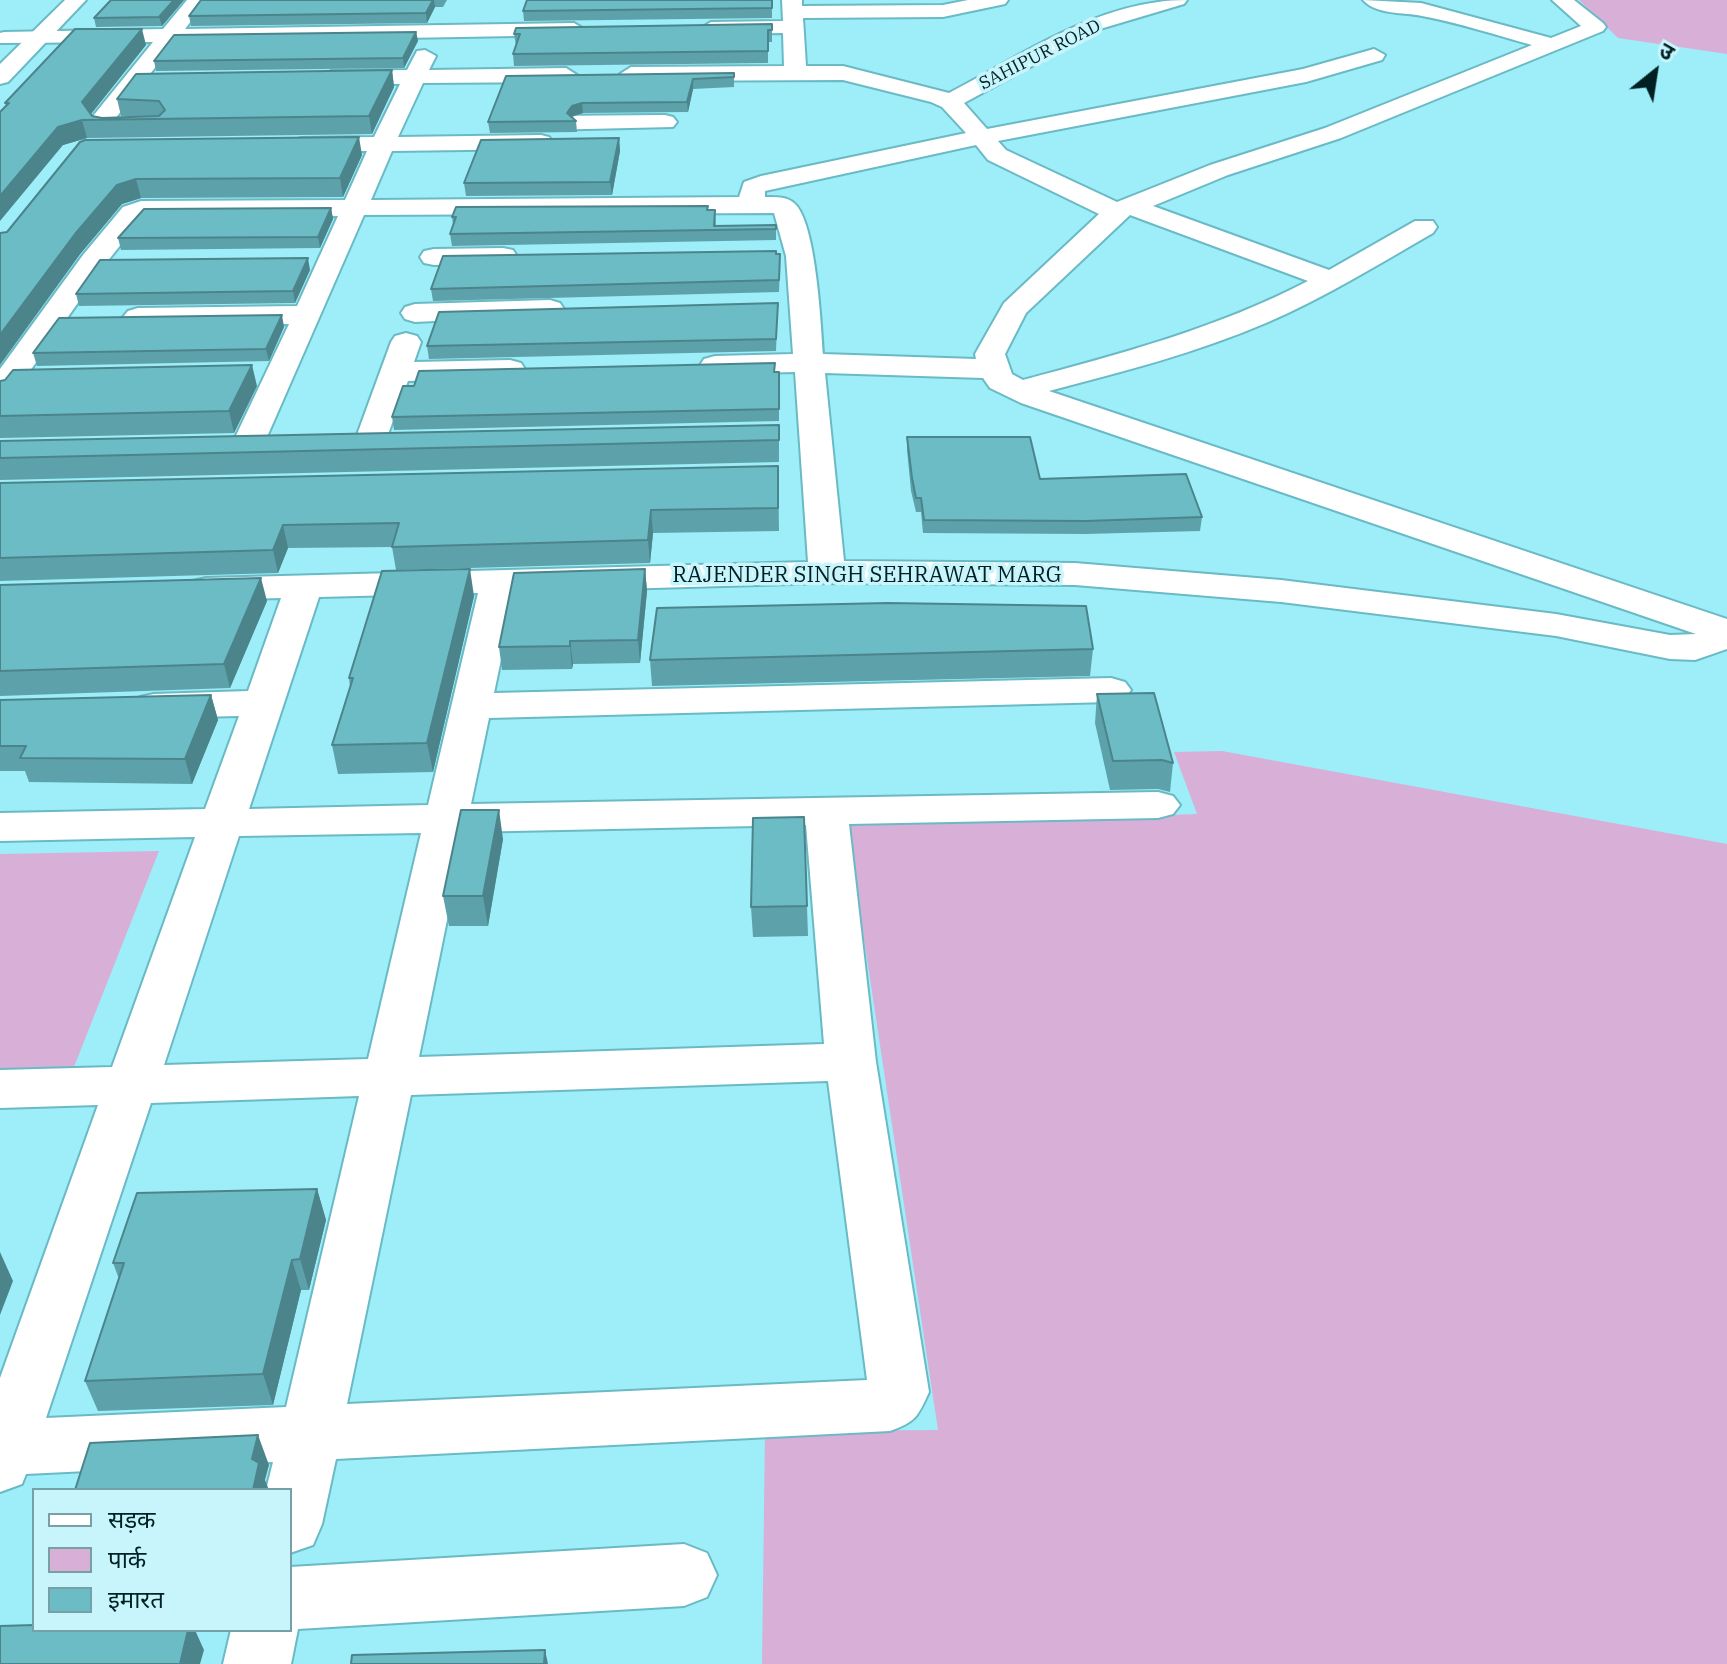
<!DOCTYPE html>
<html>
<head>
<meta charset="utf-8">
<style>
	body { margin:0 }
	#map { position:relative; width:1727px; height:1664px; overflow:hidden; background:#9deef9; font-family:"IBM Plex Serif","Noto Sans Devanagari",serif }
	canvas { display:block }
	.legend { position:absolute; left:32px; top:1488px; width:260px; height:144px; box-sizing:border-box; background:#c7f5fb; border:2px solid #77a0a5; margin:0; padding:10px 14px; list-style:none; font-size:24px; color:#002024 }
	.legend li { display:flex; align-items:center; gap:16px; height:40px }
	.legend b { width:40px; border:2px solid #77a0a5 }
	.north { position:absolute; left:1615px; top:32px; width:80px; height:80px; -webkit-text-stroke:6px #c7f5fb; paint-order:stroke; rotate:30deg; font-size:22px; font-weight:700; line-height:32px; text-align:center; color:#002024 }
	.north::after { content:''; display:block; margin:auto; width:28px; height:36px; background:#002024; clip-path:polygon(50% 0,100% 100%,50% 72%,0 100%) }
</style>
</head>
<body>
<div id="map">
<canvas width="1727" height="1664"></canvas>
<ul class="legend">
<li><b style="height:10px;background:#fff"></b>सड़क</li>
<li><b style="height:22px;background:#d8afd7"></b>पार्क</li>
<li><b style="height:22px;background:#6cbcc6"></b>इमारत</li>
</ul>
<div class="north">उ</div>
</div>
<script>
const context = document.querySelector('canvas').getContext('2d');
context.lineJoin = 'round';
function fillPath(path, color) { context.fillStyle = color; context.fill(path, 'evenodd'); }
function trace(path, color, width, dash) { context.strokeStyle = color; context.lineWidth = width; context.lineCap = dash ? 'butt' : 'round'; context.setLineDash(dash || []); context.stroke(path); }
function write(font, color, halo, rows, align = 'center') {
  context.font = font + ' "IBM Plex Serif",serif'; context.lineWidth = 7; context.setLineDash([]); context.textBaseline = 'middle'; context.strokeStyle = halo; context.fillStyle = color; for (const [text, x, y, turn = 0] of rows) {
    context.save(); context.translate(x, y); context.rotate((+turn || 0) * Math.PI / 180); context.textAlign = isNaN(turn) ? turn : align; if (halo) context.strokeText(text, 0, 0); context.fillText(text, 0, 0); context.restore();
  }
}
const green = new Path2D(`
	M1579 0H1727V54L1618 38Z
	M1222 751 1727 844V1664H762L765 1431 938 1430 847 826 1197 814 1174 752Z
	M159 851 72 1072 0 1073V854Z`);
const minor = new Path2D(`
	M187 0H207L185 29 574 23 584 29 574 35 175 42 115 119 163 121 167 126 163 131C143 136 103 139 89 121L153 42 0 43V33L4 32 163 29Z
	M782 0H802V6L943 5 968 0H1008L1005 4 943 17 803 18 806 66H843L949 93C1024 54 1100 0 1187 0L1184 4 1100 29 964 103 987 129 1303 69 1374 49 1385 55 1382 60 1306 82 998 141 1006 150 1117 202 1210 165 1325 128 1532 45C1496 35 1459 23 1422 16 1404 12 1376 15 1363 0L1421 3 1551 38 1581 26 1552 0H1574L1603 23 1606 27 1603 31 1341 138 1228 175 1153 206 1329 270 1415 221H1433L1437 227 1433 233C1379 264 1324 298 1266 323 1196 353 1122 372 1049 391L1727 619V649L1695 660 1670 659 1556 636 1281 602 1075 585 827 583 515 592 494 693 1111 678 1125 682 1131 690 1125 698 1111 702 489 718 471 804 1158 792 1173 796 1180 805 1173 814 1158 818 849 824 876 1062 929 1392C918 1416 916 1422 890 1431L336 1459 322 1524 313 1545 290 1553V1490H266L273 1462 26 1474 22 1484 0 1492V1378L98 1105 0 1108V1070L112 1067 195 837 0 841V813L205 809 239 716 154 718 140 715 134 706 140 697 154 694 248 691 281 598 206 600 193 597 188 589 193 581 206 578 808 562 795 372 715 374 704 371 700 365 704 359 715 356 793 354 786 256 774 213 364 215 263 446 259 453 247 456 235 453 231 446 289 324 138 326 128 323 123 317 128 311 138 308 297 306 338 216 141 219 103 267 11 398 0 400V369L83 255 123 207 141 201 345 200 367 151 302 152 293 150 290 145 293 140 302 138 374 137 400 84 323 83 320 78 331 71 407 70 417 51 425 50 436 56 429 70 566 68 577 75 566 82 423 83 398 137 541 135 549 137 553 142 549 147 541 149 392 151 371 200 739 197 744 182 761 176 966 133 942 107 931 102 843 80 631 81 620 74 631 67 784 66 783 33 711 34 701 28 711 22 783 21ZM976 145 988 160 1099 214 1004 303 975 354 976 359 823 354C821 325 816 221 794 203 786 196 775 197 765 197V191ZM1130 215 1308 281C1218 328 1120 354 1023 380L1012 374 1005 354 1026 313ZM825 373 983 378 990 388 1021 403 1696 634 1670 635 1556 614 1281 580 1075 563 844 561ZM478 593 428 805 249 809 319 597ZM806 825 824 1044 419 1057 465 832ZM421 833 368 1059 164 1065 239 836ZM828 1081 867 1380 347 1404 411 1095ZM359 1096 286 1407 46 1418 151 1103Z
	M665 115 673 117 677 122 673 127 543 130 535 128 531 123 535 118 543 116Z
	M503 248 513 250 517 256 513 262 434 265 424 263 420 257 424 251 434 249Z
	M550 300 560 303 564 309 560 315 415 322 405 319 401 313 405 307 415 304Z
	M406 333 417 336 421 342 414 362 510 360 521 363 525 369 521 375 510 378 408 381 382 450 370 453 358 450 354 443 391 342 395 336Z
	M684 1544 707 1553 717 1575 707 1597 684 1606 298 1629 291 1664H223L231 1630H290V1567Z`);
const tertiary = new Path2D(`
	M65 0H86L8 82 0 84V64Z`);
const wall = new Path2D(`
	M111 0H184L162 26 96 27 94 18Z
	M201 0H447L443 7H435L427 23 191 26 189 16Z
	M772 0V18L524 21 523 11Z
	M772 24V42H768V63L514 66 513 54 516 46 514 34Z
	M416 32 418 41 404 68 156 71 154 61Z
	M146 45 91 114 92 116 102 118 140 117 121 116 117 99 392 70 394 87 372 134 87 138 63 145 6 106 5 103Z
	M734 73V87L693 89 688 112 583 113 572 117 576 121 577 132 490 133 488 122 506 76Z
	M619 138 620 151 612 195 466 196 464 183Z
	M80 142 362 155 343 197 141 198 122 204 81 253 7 232Z
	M331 208 333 219 320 248 121 250 118 238Z
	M715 210 716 226 776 225V240L452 246 450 234 453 225 452 217Z
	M776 254 780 265 779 292 433 301 431 289Z
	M310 270 295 303 79 306 76 294Z
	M778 303 776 351 429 359 427 346Z
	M284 327 269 361 37 366 33 353Z
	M775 363V372H779V421L394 430 392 417Z
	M0 381 257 386 234 433 0 438Z
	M779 425V462L0 480V441Z
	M907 437 1040 479 1202 517 1200 531 1085 534 923 533 921 512H916L911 491 907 450Z
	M778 466 779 531 653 533 650 563 396 570 392 547 288 548 278 573 0 581V483Z
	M645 569 647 591 640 663 573 664 572 669 502 670 499 647Z
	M0 585 267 601 230 688 0 696Z
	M474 596 433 772 338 774 332 745 350 687 349 678Z
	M1093 649 1090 676 652 686 650 660Z
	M1097 694 1173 763 1170 792 1158 789 1110 790 1095 723Z
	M211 695 218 720 192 784 29 782 25 771H0V700Z
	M804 817 808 936 753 937 751 907Z
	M503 839 488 926H449L443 896Z
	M317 1189 326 1220 309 1290H301L273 1405 98 1411 85 1381 119 1279 113 1263Z`);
const shadedWall = new Path2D(`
	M174 0H184L162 26 159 17Z
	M433 0H434L435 7 427 23 426 13Z
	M142 29 146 45 87 119 82 102Z
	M416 32 418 41 404 68 403 58Z
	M392 70 394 87 372 134 369 116Z
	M693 79V89L688 112 687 102Z
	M582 103 583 113 573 116 569 121 567 113 572 106Z
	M82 120 87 138 63 145 0 221V196L58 127Z
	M359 137 362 155 343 197 340 178Z
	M619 138 620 151 612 195 610 182Z
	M136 179 141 198 122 204 81 253 0 365V335L75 234 117 185Z
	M331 208 333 219 320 248 318 237Z
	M308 258 310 270 295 303 293 291Z
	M282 315 284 327 269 361 266 349Z
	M252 365 257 386 234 433 229 411Z
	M651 510 653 533 650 563 648 540Z
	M283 525 288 548 278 573 273 550Z
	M470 569 474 596 433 772 427 743Z
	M645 569 647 591 640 663 638 640Z
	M261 578 267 601 230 688 224 664Z
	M570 641 573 664 572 669 570 646Z
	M211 695 218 720 192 784 185 759Z
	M499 810 503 839 488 926 483 896Z
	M317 1189 326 1220 309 1290 300 1259Z
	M0 1252 13 1281 0 1315Z
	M292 1260 301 1290 273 1405 263 1374Z
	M258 1435 269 1465 265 1480 269 1490H253L252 1459Z
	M188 1630H195L204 1650 200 1664H180Z
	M545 1650 548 1664H544Z`);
const building = new Path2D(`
	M111 0H174L159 17 94 18Z
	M201 0H433L426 13 189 16Z
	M527 0H772V8L523 11Z
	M772 24V30H768V51L513 54 520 34H514L516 28Z
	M75 29H142L82 102 92 116 102 118 159 116 165 110 159 101 117 99 136 74 392 70 369 116 82 120 58 127 0 196V112L9 103H5Z
	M416 32 403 58 154 61 174 35Z
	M734 73V77L693 79 687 102 582 103 572 106 567 113 576 121 488 122 506 76Z
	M359 137 340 178 136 179 117 185 75 234 0 335V233L7 232 80 142 85 140Z
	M619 138 610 182 464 183 481 140Z
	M708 206 707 210H715L714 226 776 225V229L450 234 456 217H452L456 207Z
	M331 208 318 237 118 238 144 209Z
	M776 251V254H780L779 280 431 289 443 256Z
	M308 258 293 291 76 294 100 260Z
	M778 303 776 339 427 346 439 312Z
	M282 315 266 349 33 353 59 318Z
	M775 363 774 372H779V409L392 417 403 386H414L419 371Z
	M252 365 229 411 0 416V381L5 380 13 370Z
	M779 425V440L0 458V441Z
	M907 437H1030L1040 479 1186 474 1202 517 1086 521 924 520 921 498H916L912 478Z
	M778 466V508L651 510 648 540 392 547 399 523 283 525 273 550 0 558V483Z
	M470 569 427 743 332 745 353 678H349L382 571Z
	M645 569 638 640 570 641V646L499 647 514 573Z
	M261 578 224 664 0 671V585Z
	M888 603 1086 606 1093 649 650 660 657 608Z
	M1154 693 1173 763 1162 760 1113 761 1097 694Z
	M211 695 185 759 20 758 26 746H0V700Z
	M461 810H499L483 896H443Z
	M804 817 807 906 751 907 753 818Z
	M317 1189 300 1259 292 1260 263 1374 85 1381 124 1263H113L137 1193Z
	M258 1435 252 1459 259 1463 253 1490H75L90 1443Z
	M34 1625V1630H188L180 1664H0V1626Z
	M545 1650 544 1664H351L352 1655Z`);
const farStreetnames = [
	["SAHIPUR ROAD",1040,55,-27]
];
const streetNames = [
	["RAJENDER SINGH SEHRAWAT MARG",867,576]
];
fillPath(green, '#d8afd7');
trace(minor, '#6abac5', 4);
trace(tertiary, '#6abac5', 4);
fillPath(minor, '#fff');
fillPath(tertiary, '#fff');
fillPath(wall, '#5da2aa');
fillPath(shadedWall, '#4c848b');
fillPath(building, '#6cbcc6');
trace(building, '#4c848b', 2);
write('18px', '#002024', '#c7f5fb', farStreetnames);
write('22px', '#002024', '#c7f5fb', streetNames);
</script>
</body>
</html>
